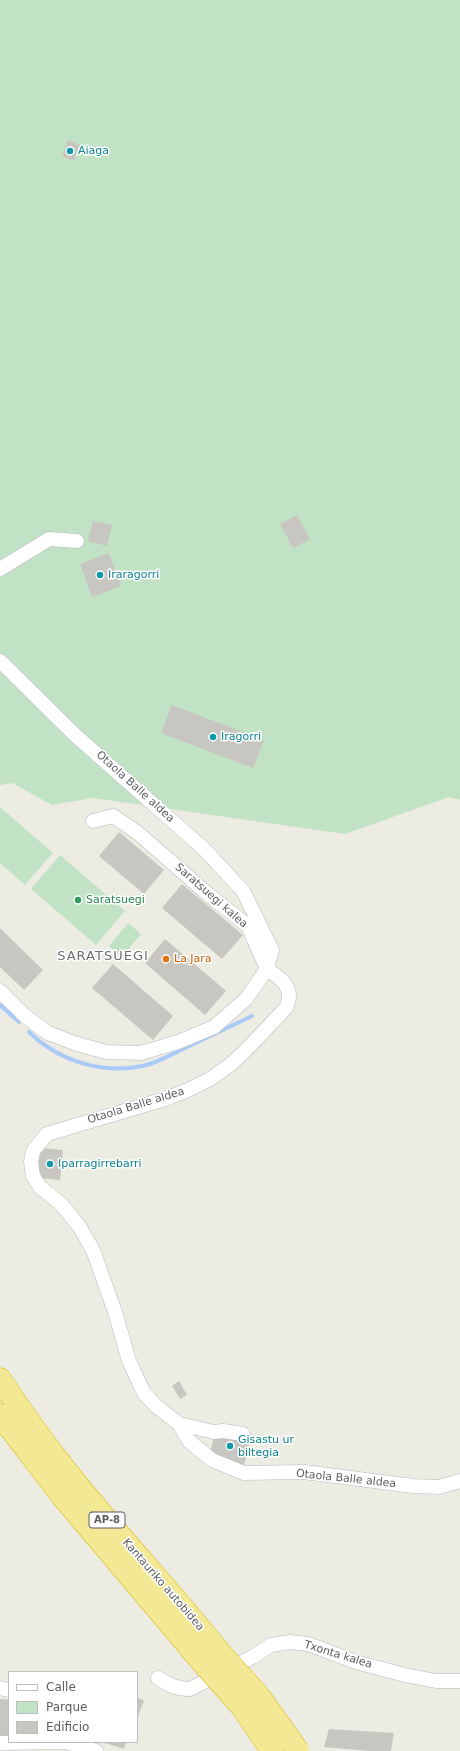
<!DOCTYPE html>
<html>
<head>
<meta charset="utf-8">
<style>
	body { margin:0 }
	#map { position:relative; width:460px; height:1751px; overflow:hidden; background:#ecece3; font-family:"DejaVu Sans",sans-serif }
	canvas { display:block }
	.legend { position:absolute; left:8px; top:1671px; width:130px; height:72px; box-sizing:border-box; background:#fff; border:1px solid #bdbec0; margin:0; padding:5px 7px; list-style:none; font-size:12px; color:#5b5d62 }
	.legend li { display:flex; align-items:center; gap:8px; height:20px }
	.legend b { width:20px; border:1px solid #bdbec0 }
</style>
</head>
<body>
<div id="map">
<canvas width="460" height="1751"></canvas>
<ul class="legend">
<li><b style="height:5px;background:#fff"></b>Calle</li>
<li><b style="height:11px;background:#c2e2c6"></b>Parque</li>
<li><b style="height:11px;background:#c8c6c0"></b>Edificio</li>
</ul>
</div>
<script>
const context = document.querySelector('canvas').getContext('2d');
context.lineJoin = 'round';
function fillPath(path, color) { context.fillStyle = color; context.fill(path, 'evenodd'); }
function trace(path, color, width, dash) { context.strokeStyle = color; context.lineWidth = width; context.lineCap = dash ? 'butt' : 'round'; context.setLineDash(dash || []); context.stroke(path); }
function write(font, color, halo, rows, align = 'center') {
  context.font = font + ' "DejaVu Sans",sans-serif'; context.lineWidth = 3; context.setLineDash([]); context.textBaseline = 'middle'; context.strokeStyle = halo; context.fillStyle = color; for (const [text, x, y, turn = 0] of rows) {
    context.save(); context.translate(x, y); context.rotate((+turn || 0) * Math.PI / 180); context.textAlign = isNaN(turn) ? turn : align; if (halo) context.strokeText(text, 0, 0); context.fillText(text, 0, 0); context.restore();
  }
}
const green = new Path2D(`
	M0 0H460V800L449 797 345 834 93 798 52 805 12 783 0 785Z
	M0 807 53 853 25 885 0 863Z
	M60 855 125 911 96 945 31 889Z
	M128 923 141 934 122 957 109 946Z`);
const stream = new Path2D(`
	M0 1005 19 1022
	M29 1032C61 1063 108 1076 150 1064 162 1060 173 1054 183 1049 206 1038 229 1027 252 1016`);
const building = new Path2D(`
	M68 140 80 145 73 161 62 156Z
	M297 515 310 539 293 548 280 524Z
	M93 521 112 525 107 546 88 541Z
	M109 553 121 586 92 597 80 564Z
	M172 705 264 740 253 768 161 733Z
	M119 832 164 870 144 894 99 856Z
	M182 884 243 935 222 959 162 908Z
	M0 928 43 970 24 990 0 967Z
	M165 939 226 991 205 1015 145 963Z
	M113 964 173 1016 153 1040 92 988Z
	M40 1148 63 1150 60 1180 38 1178Z
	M179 1381 187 1395 180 1399 172 1386Z
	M215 1433 251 1439 243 1468 210 1453Z
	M137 1697 144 1701 137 1718Z
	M0 1699 9 1700V1736H0Z
	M329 1729 394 1733 391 1751H370L324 1747Z
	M102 1742H126L124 1749Z`);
const minor = new Path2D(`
	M0 569 49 539 77 541
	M0 661 75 735 204 849 243 891 272 950 267 969 246 999 214 1027 178 1042 141 1053 106 1052 77 1044 48 1033 25 1016 0 991
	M93 821 113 816 138 833 209 895 248 926 267 969
	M267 969C282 979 295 988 286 1008L246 1050 230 1065 210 1079 188 1090 165 1099 47 1134 33 1151 31 1162 33 1176 40 1187 61 1204 79 1226 93 1250 116 1315 129 1361 144 1393 156 1406 179 1424 189 1441 212 1460 244 1473 304 1472 413 1486 439 1487 460 1481
	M179 1424 214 1432 223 1431 243 1434
	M158 1678C169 1685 177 1689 190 1689L254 1656 271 1645 290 1642 308 1644 356 1662 405 1675 436 1681H460
	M0 1688 9 1690
	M0 1743 66 1742 96 1751`);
const motorway = new Path2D(`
	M0 1379C21 1411 44 1443 68 1473 117 1535 172 1592 221 1654
	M0 1415 62 1496 202 1662`);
const motorwayBridge = new Path2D(`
	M221 1654 259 1696 298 1751
	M202 1662 242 1707 272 1751`);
const markers = [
	[70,151,4,"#0f9aa8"],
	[100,575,4,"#0f9aa8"],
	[213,737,4,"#0f9aa8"],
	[78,900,4,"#2e9e5b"],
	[166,959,4,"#e8710a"],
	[50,1164,4,"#0f9aa8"],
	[230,1446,4,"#0f9aa8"]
];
const shields = [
	[107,1520,36]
];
const shieldNames = [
	["AP-8",107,1520]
];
const cultureNames = [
	["Aiaga",78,151],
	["Iraragorri",108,575],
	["Iragorri",221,737],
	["Iparragirrebarri",58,1164],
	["Gisastu ur",238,1440],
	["biltegia",238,1453]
];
const streetNames = [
	["Otaola Balle aldea",135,787,42],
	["Saratsuegi kalea",211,896,41],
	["Otaola Balle aldea",136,1106,-17],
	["Otaola Balle aldea",346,1479,6],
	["Kantauriko autobidea",163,1585,49],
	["Txonta kalea",338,1655,17]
];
const leisureNames = [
	["Saratsuegi",86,900]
];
const foodNames = [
	["La Jara",174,959]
];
const quarterNames = [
	["SARATSUEGI",103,957]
];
fillPath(green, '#c2e2c6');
trace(stream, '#a9caf7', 4);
fillPath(building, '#c8c6c0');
trace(minor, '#b8b9be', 15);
trace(motorway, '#dbb915', 23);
trace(minor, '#fff', 14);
trace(motorway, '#f3e894', 22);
trace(motorwayBridge, '#dbb915', 23, []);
trace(motorwayBridge, '#f3e894', 22);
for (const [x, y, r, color] of markers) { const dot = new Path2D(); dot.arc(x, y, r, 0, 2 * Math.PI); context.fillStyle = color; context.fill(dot); trace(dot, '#fff', 1.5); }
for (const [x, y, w] of shields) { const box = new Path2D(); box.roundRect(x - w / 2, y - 8, w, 16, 3); context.fillStyle = '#fff'; context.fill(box); trace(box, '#5b5d62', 1); }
write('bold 10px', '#5b5d62', null, shieldNames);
write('11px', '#0d838f', '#fff', cultureNames, 'left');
write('11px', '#5b5d62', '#fff', streetNames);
write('11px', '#27864d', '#fff', leisureNames, 'left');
write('11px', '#c56008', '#fff', foodNames, 'left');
context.letterSpacing = '1px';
write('13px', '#6c6f74', '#fff', quarterNames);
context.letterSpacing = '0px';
</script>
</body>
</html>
